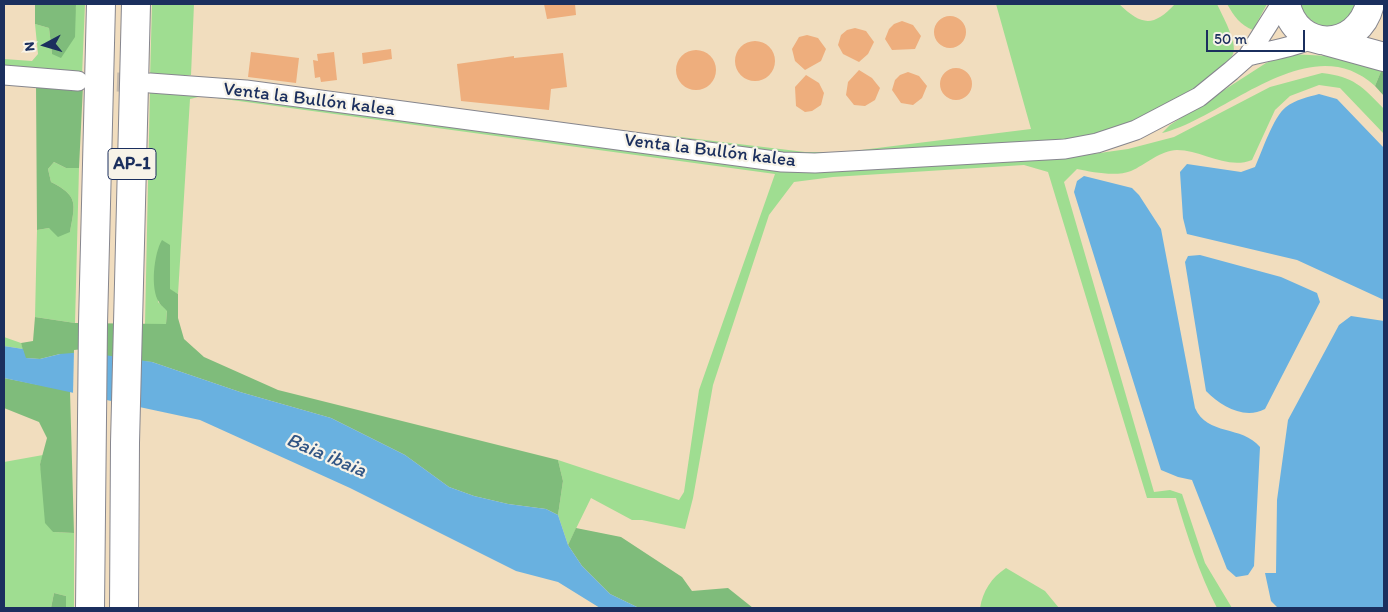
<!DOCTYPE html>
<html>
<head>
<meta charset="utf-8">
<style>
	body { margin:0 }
	#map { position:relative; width:1388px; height:612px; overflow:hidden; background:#f1ddbe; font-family:Itim,sans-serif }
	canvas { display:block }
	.frame { position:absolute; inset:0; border:5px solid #1b2f5e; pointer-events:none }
	.north { position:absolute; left:20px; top:20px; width:50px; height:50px; -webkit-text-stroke:4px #f7f3e8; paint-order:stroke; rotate:264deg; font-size:14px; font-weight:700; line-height:20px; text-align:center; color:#1b2f5e }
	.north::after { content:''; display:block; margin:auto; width:18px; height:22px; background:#1b2f5e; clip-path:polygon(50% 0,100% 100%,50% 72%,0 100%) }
	.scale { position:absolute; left:1206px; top:30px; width:99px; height:22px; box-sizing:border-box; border:2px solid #1b2f5e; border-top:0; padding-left:6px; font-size:15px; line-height:18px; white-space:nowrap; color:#1b2f5e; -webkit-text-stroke:4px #f7f3e8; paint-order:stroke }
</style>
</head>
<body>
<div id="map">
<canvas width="1388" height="612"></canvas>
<div class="frame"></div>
<div class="north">N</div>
<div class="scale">50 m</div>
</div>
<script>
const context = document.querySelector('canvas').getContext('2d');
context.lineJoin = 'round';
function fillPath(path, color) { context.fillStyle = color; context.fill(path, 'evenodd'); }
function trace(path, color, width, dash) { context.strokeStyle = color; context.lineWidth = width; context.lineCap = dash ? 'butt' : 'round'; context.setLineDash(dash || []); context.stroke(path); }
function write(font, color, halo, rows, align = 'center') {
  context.font = font + ' Itim,sans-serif'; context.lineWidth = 4.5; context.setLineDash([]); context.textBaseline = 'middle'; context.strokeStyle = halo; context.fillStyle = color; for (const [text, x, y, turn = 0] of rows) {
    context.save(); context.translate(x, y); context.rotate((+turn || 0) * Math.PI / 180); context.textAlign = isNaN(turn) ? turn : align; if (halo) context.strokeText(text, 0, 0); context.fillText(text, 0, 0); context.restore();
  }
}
const green = new Path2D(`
	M76 4H85L82 75 4 67V59L32 61 38 54 35 24 49 28 52 54 76 8Z
	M152 4H194L191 75 150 79Z
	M996 4H1119C1141 25 1153 28 1175 4H1217C1222 15 1238 43 1233 54 1228 67 1215 75 1204 83 1156 118 1109 134 1052 144L786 155 664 135 805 152H845L1031 129Z
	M1227 4H1267L1253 30C1240 25 1234 16 1227 4Z
	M1299 4H1357C1344 36 1313 33 1299 4Z
	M1290 54 1348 57 1382 69 1375 86C1310 26 1225 118 1162 133L1170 125 1266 63Z
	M1322 73C1354 77 1362 86 1384 109V134L1340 88 1319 85 1290 96 1275 110 1252 160C1227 170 1202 150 1177 150 1161 150 1145 165 1131 171 1116 177 1092 172 1077 169L1064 182 1154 492 1170 490 1182 494 1205 563 1232 608H1217C1199 573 1187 535 1176 498H1147L1048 172 1024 165 833 177 794 182 769 215 713 385 693 498 685 529 642 520H632L591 498 568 545 558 515 563 481 558 460 679 500 684 492 699 390 775 174 202 96 190 99 178 294 170 290V245L158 302 167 310 166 324H145L150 89 186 90 793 171H836L1064 158 1128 149 1174 137 1270 87Z
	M54 162 66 168H79L75 323 35 317 37 230 49 228 70 232C75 204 79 196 51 182L48 169Z
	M4 337 21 343 23 349 4 346Z
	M43 455 40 464 53 532 74 533V608H66V596L54 593 51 608H4V462Z
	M1006 568 1045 591 1059 608H980C983 591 991 578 1006 568Z`);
const forest = new Path2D(`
	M35 4H76L75 37 61 58 52 54 49 28 35 24Z
	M1382 69 1384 70V96L1375 86Z
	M36 84 83 86 79 168H66L54 162 48 169 51 182C79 196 75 204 70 232L58 237 49 228 37 230Z
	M162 240 170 245V289L178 294V318L184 339 204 357 278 390 558 460 563 481 558 515 546 509 508 504 474 496 449 487 405 455 331 418 240 392 152 362 60 354 40 359 25 358 21 343 33 341 35 317 75 323 166 324 167 311C165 308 160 305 159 302 150 289 154 253 162 240Z
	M4 378 70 391 74 533 53 532 45 523 40 464 47 438 39 422 4 408Z
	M576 528 621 537 682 577 692 591 728 588 753 608H639L610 594 582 566 568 545Z
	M54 593 66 596V608H51Z`);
const water = new Path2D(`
	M1319 94 1337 99 1384 148V300L1297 260 1187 234 1183 218 1180 172 1187 164 1241 172 1255 167C1262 152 1273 117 1286 107 1295 100 1308 97 1319 94Z
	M1084 176 1132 188 1139 195 1161 229 1195 408C1207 436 1242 425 1260 447L1254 566 1248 575 1236 577 1227 569 1192 480 1178 477 1161 470 1074 192 1077 181Z
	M1200 255 1281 277 1317 293 1320 302 1265 409C1244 420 1221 406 1206 391L1185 262 1188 256Z
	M1351 316 1384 321V608H1278L1271 601 1265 573H1276L1277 500 1288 420 1339 325Z
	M4 346 23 349 26 358 40 359 60 354 84 352 152 362 240 392 331 418 405 455 449 487 474 496 508 504 546 509 558 515 568 545 582 566 610 594 639 608H600L558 582 516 571 350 488 200 420 4 378Z`);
const pier = new Path2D(`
	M84 349 105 402 73 395 74 350Z`);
const building = new Path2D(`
	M544 4H575L576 15 547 19Z
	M934 32a16 16 0 1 1 32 0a16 16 0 1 1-32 0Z
	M902 21 913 25 921 36 915 49 892 50 885 39 889 29 894 24Z
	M855 28 866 31 874 42 868 54 859 62 843 54 838 45 841 35 847 30Z
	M807 35 818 38 826 49 821 61 805 70 795 61 792 49 799 37Z
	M735 61a20 20 0 1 1 40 0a20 20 0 1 1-40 0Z
	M391 49 392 59 363 64 362 53Z
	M676 70a20 20 0 1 1 40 0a20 20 0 1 1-40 0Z
	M251 52 299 58 296 83 248 77Z
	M334 52 337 80 321 82 320 77 315 78 313 60 318 61 317 54Z
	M563 53 567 87 551 89 549 110 461 101 457 64 514 56V58Z
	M940 84a16 16 0 1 1 32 0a16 16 0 1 1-32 0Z
	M859 70 872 78 880 88 875 100 865 106 854 105 846 95 848 82Z
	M908 72 919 76 927 86 922 98 913 105 901 103 892 90 895 80 900 75Z
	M806 75 819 83 824 93 821 105 812 111 805 112 796 106 795 87Z`);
const minorTunnel = new Path2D(`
	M89 81 146 83`);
const minor = new Path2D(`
	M1248 56C1268 51 1296 47 1313 38
	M4 75 78 81
	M150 83 246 90 782 162 815 163 1065 149 1097 143 1136 130 1199 97 1231 71 1248 56 1281 4`);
const highway = new Path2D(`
	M1286 4C1296 53 1358 52 1370 4
	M1326 41 1384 57
	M90 608 93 324 101 4
	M124 608 125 443 136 4`);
const shields = [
	[132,164,48]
];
const shieldNames = [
	["AP-1",132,164]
];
const streetNames = [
	["Venta la Bullón kalea",309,100,7],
	["Venta la Bullón kalea",710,151,7]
];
const waterNames = [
	["Baia ibaia",326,456,23]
];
fillPath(green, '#9fdd91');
fillPath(forest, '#7fbc7b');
fillPath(water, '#69b1e0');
fillPath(pier, '#f1ddbe');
fillPath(building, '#eeae7d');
trace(minorTunnel, '#c6baab', 19, [19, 9]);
trace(minor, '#86868e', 21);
trace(highway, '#86868e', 30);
trace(minor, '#fff', 19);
trace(highway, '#fff', 28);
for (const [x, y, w] of shields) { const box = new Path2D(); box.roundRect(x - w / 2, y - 15.5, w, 31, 4); context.fillStyle = '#f7f3e8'; context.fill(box); trace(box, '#1b2f5e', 1); }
write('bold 18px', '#1b2f5e', null, shieldNames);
write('19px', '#1b2f5e', '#f7f3e8', streetNames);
write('italic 20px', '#325685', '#f7f3e8', waterNames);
</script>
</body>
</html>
